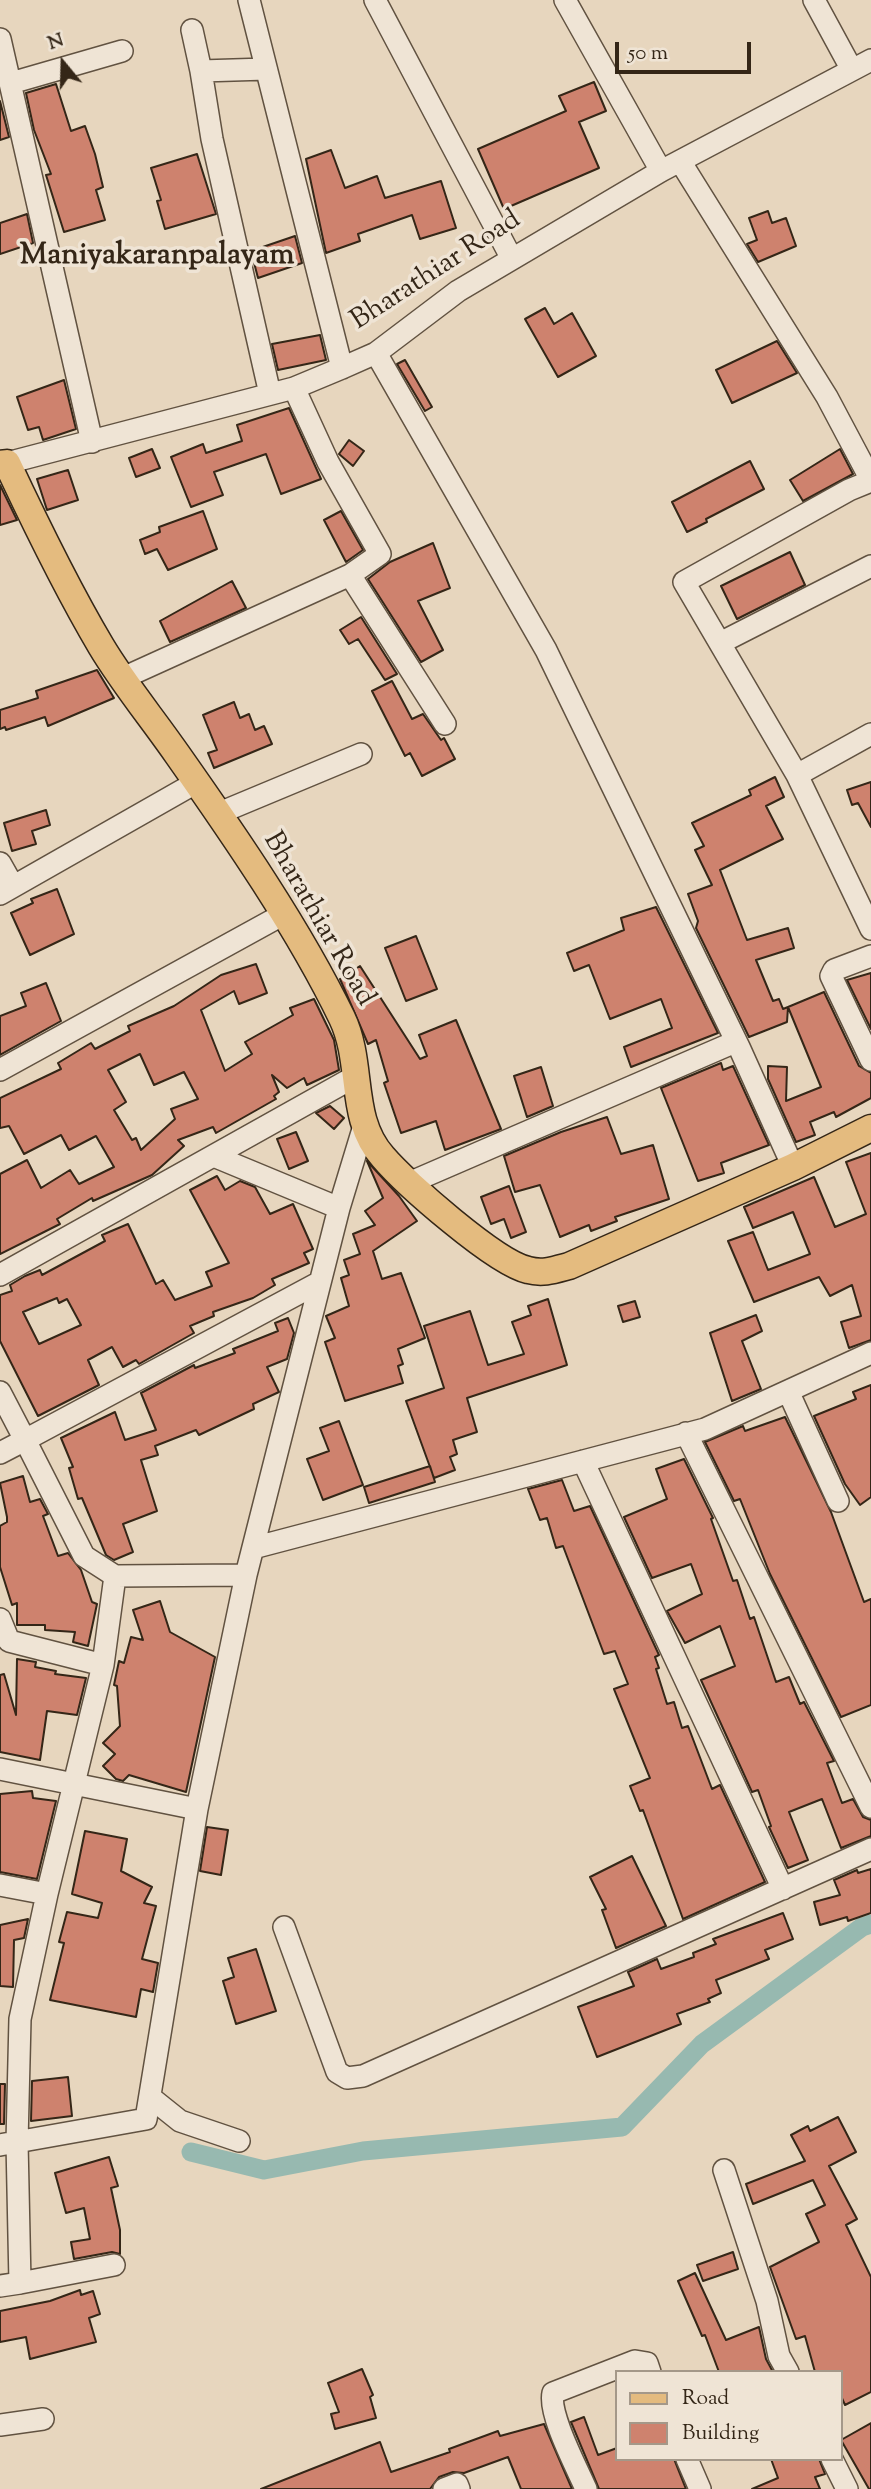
<!DOCTYPE html>
<html>
<head>
<meta charset="utf-8">
<style>
	body { margin:0 }
	#map { position:relative; width:871px; height:2489px; overflow:hidden; background:#e7d6be; font-family:"Sorts Mill Goudy",serif }
	canvas { display:block }
	.legend { position:absolute; left:615px; top:2370px; width:228px; height:91px; box-sizing:border-box; background:#efe4d5; border:2px solid #a49889; margin:0; padding:9px 12px; list-style:none; font-size:21px; color:#342617 }
	.legend li { display:flex; align-items:center; gap:14px; height:35px }
	.legend b { width:35px; border:2px solid #a49889 }
	.north { position:absolute; left:28px; top:28px; width:70px; height:70px; -webkit-text-stroke:5px #efe4d5; paint-order:stroke; rotate:341deg; font-size:19px; font-weight:700; line-height:28px; text-align:center; color:#342617 }
	.north::after { content:''; display:block; margin:auto; width:24px; height:32px; background:#342617; clip-path:polygon(50% 0,100% 100%,50% 72%,0 100%) }
	.scale { position:absolute; left:615px; top:42px; width:136px; height:32px; box-sizing:border-box; border:4px solid #342617; border-top:0; padding-left:9px; font-size:21px; line-height:24px; white-space:nowrap; color:#342617; -webkit-text-stroke:5px #efe4d5; paint-order:stroke }
</style>
</head>
<body>
<div id="map">
<canvas width="871" height="2489"></canvas>
<ul class="legend">
<li><b style="height:9px;background:#e4bb7f"></b>Road</li>
<li><b style="height:19px;background:#ce826e"></b>Building</li>
</ul>
<div class="north">N</div>
<div class="scale">50 m</div>
</div>
<script>
const context = document.querySelector('canvas').getContext('2d');
context.lineJoin = 'round';
function trace(path, color, width, dash) { context.strokeStyle = color; context.lineWidth = width; context.lineCap = dash ? 'butt' : 'round'; context.setLineDash(dash || []); context.stroke(path); }
function fillPath(path, color) { context.fillStyle = color; context.fill(path, 'evenodd'); }
function write(font, color, halo, rows, align = 'center') {
  context.font = font + ' "Sorts Mill Goudy",serif'; context.lineWidth = 7; context.setLineDash([]); context.textBaseline = 'middle'; context.strokeStyle = halo; context.fillStyle = color; for (const [text, x, y, turn = 0] of rows) {
    context.save(); context.translate(x, y); context.rotate((+turn || 0) * Math.PI / 180); context.textAlign = isNaN(turn) ? turn : align; if (halo) context.strokeText(text, 0, 0); context.fillText(text, 0, 0); context.restore();
  }
}
const canal = new Path2D(`
	M191 2152 264 2170 363 2151 622 2127 702 2044 862 1927 871 1924`);
const building = new Path2D(`
	M594 82 606 111 579 122 599 168 504 209 478 149 566 111 559 96Z
	M56 84 71 131 85 126 95 154 103 187 96 190 105 220 64 232 46 175 51 174 34 130 26 93Z
	M0 101 9 137 0 140Z
	M331 150 345 188 377 176 385 198 441 181 456 228 420 239 412 215 358 234 360 241 326 253 306 159Z
	M197 154 216 214 165 229 157 201 161 200 151 168Z
	M768 211 772 223 786 218 796 246 758 262 747 244 757 240 749 218Z
	M27 214 33 243 0 254V223Z
	M295 236 302 263 258 278 251 251Z
	M545 308 554 324 572 313 596 356 558 377 525 319Z
	M320 335 326 360 278 370 272 344Z
	M777 341 797 373 732 403 716 370Z
	M405 360 432 407 425 411 397 364Z
	M64 380 76 429 43 440 39 427 28 430 17 397Z
	M289 408 321 479 281 494 266 454 214 472 223 495 191 507 171 457 203 444 206 453 242 441 237 425Z
	M349 440 364 451 353 466 339 454Z
	M152 449 160 468 136 477 129 458Z
	M840 449 853 474 803 501 790 480Z
	M750 461 764 489 706 519 707 522 687 532 672 502Z
	M68 470 78 500 47 510 37 479Z
	M0 485 17 520 0 525Z
	M203 511 217 549 168 570 157 549 145 554 140 540 160 532 159 527Z
	M341 511 363 550 346 562 324 520Z
	M433 543 450 588 418 601 443 650 421 662 368 579 390 562Z
	M790 552 805 585 737 619 721 586Z
	M232 581 246 608 170 642 160 621Z
	M361 617 397 674 385 680 358 639 349 644 340 630Z
	M97 670 114 698 48 726 45 717 6 730 5 727 0 729V710L38 698 36 691Z
	M392 681 412 719 423 714 441 740 444 738 455 759 422 776 410 753 405 756 372 691Z
	M234 702 240 718 249 714 255 730 264 726 272 744 214 768 208 753 217 750 203 715Z
	M775 777 784 797 766 806 783 839 720 870 747 940 788 928 794 948 756 960 773 1001 779 999 783 1009 788 1007 787 1022 749 1037 696 928 698 921 688 894 712 885 695 850 704 846 692 823 751 795 749 790Z
	M871 782V827L858 803 852 805 847 790Z
	M46 810 50 825 32 831 36 844 12 851 4 823Z
	M57 889 74 934 30 955 11 913 33 903 31 899Z
	M656 907 718 1033 631 1067 624 1047 672 1028 661 999 610 1019 589 965 574 971 567 953 624 930 621 918Z
	M416 936 437 989 406 1001 385 948Z
	M256 964 267 993 239 1004 234 991 201 1010 225 1071 252 1054 245 1042 293 1015 290 1008 314 999 334 1040 339 1070 307 1085 304 1078 287 1088 272 1075 279 1092 274 1096 276 1099 216 1133 213 1127 178 1140 184 1146 152 1175 93 1201 92 1198 57 1219 60 1224 0 1254V1174L27 1160 41 1188 70 1170 79 1184 114 1167 96 1136 69 1150 61 1135 24 1154 9 1126 0 1128V1098L61 1069 58 1063 91 1043 95 1049 130 1031 128 1026 174 1006 221 975ZM140 1054 154 1085 184 1072 198 1099 171 1109 175 1119 141 1150 136 1138 132 1140 114 1110 126 1102 108 1070Z
	M360 966 420 1059 427 1056 419 1035 456 1020 501 1129 445 1150 436 1121 401 1133 384 1083 388 1081 376 1040 368 1044 340 979Z
	M871 973V1029L847 980Z
	M46 983 61 1021 0 1055V1016L26 1006 21 993Z
	M824 992 859 1066 871 1073V1098L836 1117 834 1112 810 1122 815 1135 796 1142 768 1079V1066L787 1067 786 1101 821 1087 788 1007Z
	M721 1063 723 1070 733 1066 769 1145 721 1163 724 1173 698 1181 661 1088Z
	M541 1067 553 1106 527 1117 514 1076Z
	M330 1106 344 1118 334 1129 316 1113Z
	M607 1117 621 1154 653 1145 669 1199 615 1217 617 1221 591 1231 589 1225 560 1237 540 1185 515 1192 504 1156 561 1132Z
	M296 1132 308 1161 289 1169 277 1139Z
	M871 1153V1340L849 1348 841 1322 861 1316 852 1285 830 1296 819 1277 754 1302 728 1241 753 1232 768 1270 810 1254 793 1212 753 1228 744 1207 814 1177 835 1227 866 1214 846 1162Z
	M367 1161 399 1196 417 1221 373 1251 382 1279 401 1273 425 1338 398 1349 403 1364 398 1366 403 1383 345 1401 325 1342 335 1338 326 1316 349 1306 341 1278 349 1275 344 1260 360 1254 353 1234 375 1225 365 1211 383 1198Z
	M217 1176 225 1190 240 1181 255 1187 270 1214 293 1204 313 1249 304 1253 309 1263 272 1279 275 1285 253 1298 213 1312 214 1316 190 1326 194 1333 139 1364 136 1360 123 1367 112 1347 88 1360 99 1385 38 1416 0 1341V1295L12 1291 10 1285 25 1276 40 1270 42 1275 105 1241 102 1235 128 1224 156 1284 163 1280 175 1300 212 1286 206 1272 229 1263 190 1190ZM57 1298 59 1303 67 1299 81 1325 39 1344 23 1312Z
	M509 1186 526 1232 511 1238 504 1219 491 1224 481 1197Z
	M548 1299 567 1365 467 1398 477 1432 453 1440 457 1454 450 1457 455 1470 434 1478 406 1401 444 1388 424 1326 470 1311 488 1365 524 1354 512 1322 531 1315 528 1306Z
	M635 1301 640 1317 623 1322 618 1306Z
	M756 1315 762 1331 742 1341 761 1389 732 1401 710 1333Z
	M288 1318 294 1333 287 1359 267 1367 279 1392 253 1404 254 1409 199 1435 196 1430 155 1446 158 1455 141 1460 157 1511 123 1524 133 1552 114 1560 106 1555 82 1498 78 1499 69 1468 73 1467 61 1438 115 1412 125 1440 156 1430 141 1393 194 1365 195 1368 235 1353 233 1349 278 1331 275 1323Z
	M871 1385V1497L860 1505 845 1484 814 1416 856 1399 853 1392Z
	M785 1417 831 1512 864 1602 871 1599V1705L841 1717 770 1574 740 1499 734 1501 705 1442 743 1426 745 1431Z
	M339 1421 363 1485 323 1500 307 1459 329 1451 320 1428Z
	M684 1459 713 1518 711 1519 733 1581 737 1580 750 1619 754 1617 776 1682 789 1677 800 1704 804 1702 834 1761 827 1763 842 1803 853 1799 863 1817 871 1820V1836L841 1848 822 1799 789 1812 808 1860 788 1868 769 1827 771 1826 758 1790 752 1792 701 1680 735 1666 720 1626 685 1643 667 1611 702 1594 691 1564 652 1578 624 1517 667 1499 656 1469Z
	M430 1466 435 1482 369 1503 364 1487Z
	M23 1476 30 1502 40 1499 48 1514 43 1516 58 1556 68 1553 81 1570 92 1602 97 1604 88 1646 73 1642 75 1632 45 1630V1625H17V1603L12 1605 0 1567V1526L7 1522V1517L0 1483Z
	M562 1480 574 1511 590 1506 659 1655 655 1657 659 1668 656 1669 667 1704 674 1702 682 1728 688 1726 712 1789 720 1785 765 1882 683 1919 643 1810 640 1811 630 1786 650 1778 614 1689 628 1684 615 1651 604 1654 563 1546 556 1548 547 1518 540 1520 528 1489Z
	M160 1601 170 1632 215 1657 186 1792 129 1775 123 1781 116 1779 103 1766 115 1754 103 1743 120 1726 117 1686 114 1685 119 1661 124 1663 131 1637 143 1640 133 1610Z
	M17 1659 36 1662 35 1667 56 1671 55 1674 86 1678 77 1715 47 1711 40 1760 0 1752V1675L4 1674 16 1715Z
	M32 1791 33 1798 56 1801 37 1879 0 1872V1794Z
	M207 1827 228 1830 221 1875 200 1871Z
	M85 1831 127 1839 121 1871 152 1887 144 1903 156 1906 142 1959 158 1963 153 1992 141 1989 136 2017 50 2000 64 1943 59 1942 67 1912 98 1918 102 1903 72 1894Z
	M632 1856 666 1926 616 1948 602 1910 606 1909 590 1877Z
	M871 1869V1913L848 1921 847 1917 820 1925 814 1902 840 1895 834 1880 857 1870 858 1873Z
	M783 1913 793 1939 765 1950 769 1959 716 1980 721 1993 708 1999 710 2002 677 2014 681 2024 597 2057 578 2007 634 1986 628 1972 657 1959 661 1969 694 1957 693 1953 716 1944 713 1939Z
	M28 1919 24 1938 14 1940 13 1987 0 1986V1925Z
	M256 1949 276 2011 236 2024 223 1981 234 1977 228 1958Z
	M68 2077 72 2116 31 2121 32 2081Z
	M0 2084H5L4 2124H0Z
	M838 2117 856 2152 829 2166 857 2219 846 2225 871 2277V2392L845 2405 841 2396V2372H815L805 2336 796 2339 770 2267 819 2242 806 2214 825 2205 813 2180 753 2204 746 2184 805 2161 791 2135 808 2126 810 2131Z
	M109 2157 118 2186 111 2188 120 2230V2254L112 2252 74 2259 71 2242 90 2239 84 2208 66 2213 55 2173Z
	M733 2252 738 2269 703 2281 697 2265Z
	M695 2273 726 2340 759 2327 766 2359 773 2372H719L705 2335 702 2336 678 2281Z
	M80 2290 81 2295 93 2291 100 2314 89 2318 96 2342 30 2359 26 2337 0 2342V2311L50 2301Z
	M362 2369 373 2395 370 2397 376 2418 335 2429 331 2414 339 2412 328 2383Z
	M584 2417 598 2455 617 2448V2459H674L686 2489H599L571 2422Z
	M871 2423V2489H869L841 2440Z
	M544 2424 572 2489H521L508 2457 464 2473 453 2472 439 2477 430 2489H261L380 2442 391 2472 450 2452 449 2449 498 2431 500 2436Z
	M771 2459H819L825 2474 815 2477 820 2489H752L778 2478Z`);
const minor = new Path2D(`
	M249 0 342 368
	M375 0 512 259
	M565 0 661 171
	M814 0 852 70
	M192 30 201 71 266 69
	M0 39 92 442
	M201 71 212 139 270 394
	M11 83 122 51
	M680 161 827 397 871 480
	M376 353 546 650 739 1047 793 1167
	M294 388 328 462 380 554 350 575
	M7 463 294 388 342 368 376 353 458 291 661 171 871 60
	M871 481 849 490 684 582 797 775 871 929
	M720 643 871 566
	M123 678 350 575 445 724
	M797 775 871 734
	M217 814 361 754
	M0 863 13 886
	M0 894 197 782
	M871 956 834 970 831 976 871 1060
	M0 1070 282 915
	M216 1157 339 1208
	M409 1183 735 1042
	M0 1275 356 1076
	M788 1391 838 1501
	M0 1392 25 1440 320 1282
	M686 1433 871 1807
	M0 1453 25 1440 84 1556 115 1576
	M583 1461 783 1889
	M253 1548 705 1429 871 1353
	M0 1619 9 1641 103 1665
	M0 1769 197 1809
	M0 1885 47 1894
	M284 1927 337 2072 347 2078 363 2076 871 1849
	M150 2097 180 2121 239 2141
	M0 2145 146 2119 197 1809 246 1575 339 1208 363 1129
	M724 2170 767 2301 779 2356 788 2372
	M20 2283 114 2265
	M0 2286 20 2283 17 2142 20 2019 47 1894 103 1665 115 1576 246 1575
	M0 2425 43 2419
	M687 2459 700 2489
	M832 2459 847 2489
	M444 2489 457 2484 459 2489
	M586 2489C577 2468 548 2414 553 2393L635 2361 647 2363 650 2372`);
const major = new Path2D(`
	M0 464 7 463C36 525 66 587 101 646 123 683 152 718 177 754 234 835 299 929 342 1018 364 1064 348 1118 383 1157 406 1184 496 1263 528 1270 543 1274 554 1270 569 1266L793 1167 871 1128`);
const streetNames = [
	["Bharathiar Road",437,272,-33],
	["Bharathiar Road",317,920,60]
];
const neighbourhoodNames = [
	["Maniyakaranpalayam",157,258]
];
trace(canal, '#97b9b0', 19);
fillPath(building, '#ce826e');
trace(building, '#342617', 2);
trace(minor, '#615241', 24);
trace(major, '#342617', 29);
trace(minor, '#efe4d5', 21);
trace(major, '#e4bb7f', 26);
write('28px', '#342617', '#efe4d5', streetNames);
write('bold 30px', '#342617', '#efe4d5', neighbourhoodNames);
</script>
</body>
</html>
